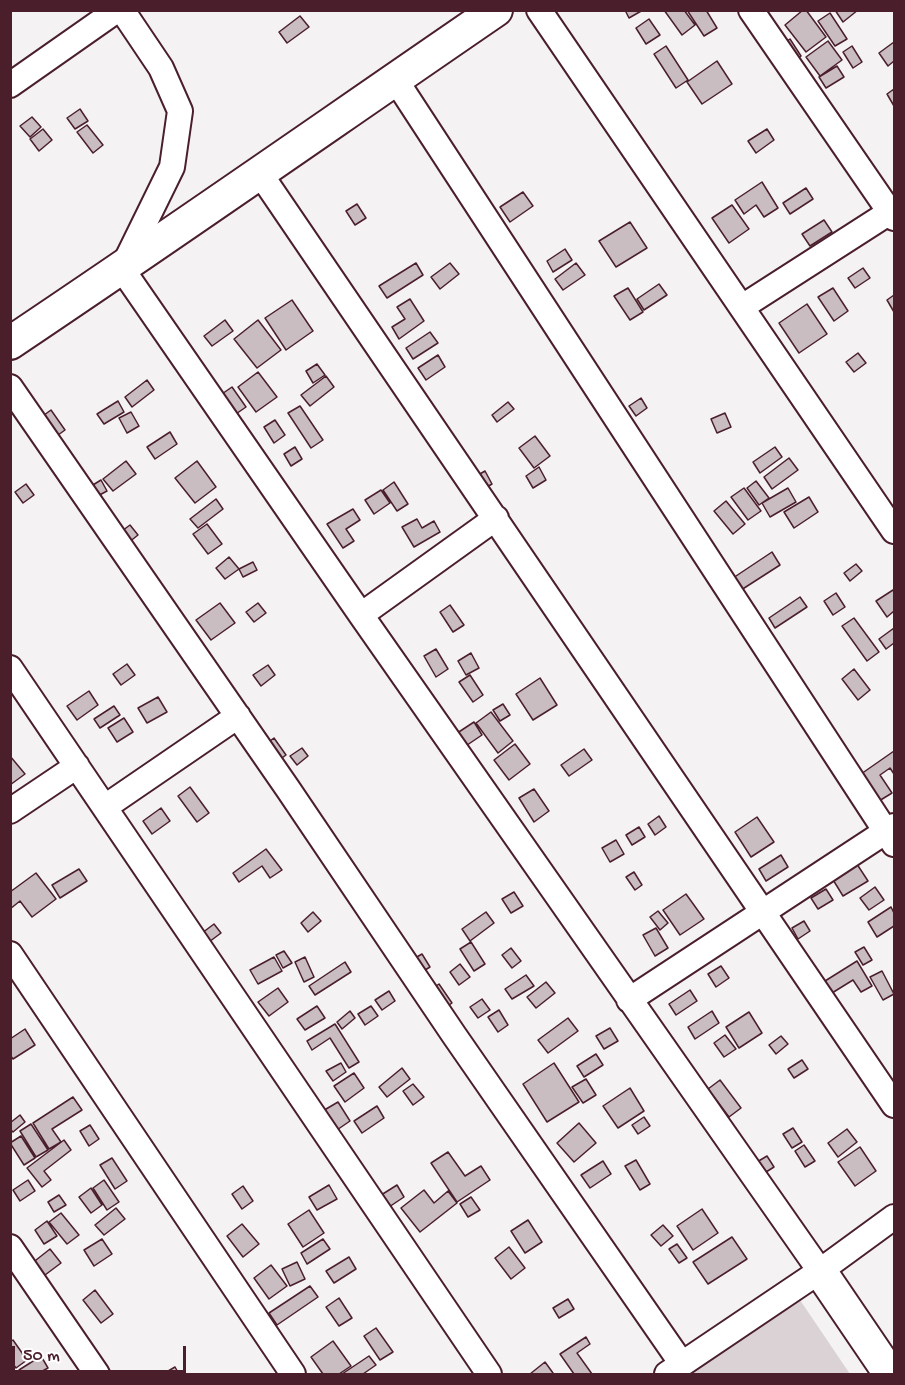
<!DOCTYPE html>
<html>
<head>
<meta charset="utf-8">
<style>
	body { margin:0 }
	#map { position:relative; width:905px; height:1385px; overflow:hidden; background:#f4f2f2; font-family:"Gochi Hand",sans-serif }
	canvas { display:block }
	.frame { position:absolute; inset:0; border:12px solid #4a1f2b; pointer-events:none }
	.scale { position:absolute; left:12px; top:1346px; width:174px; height:27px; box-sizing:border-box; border:3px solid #4a1f2b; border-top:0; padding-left:8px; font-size:18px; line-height:21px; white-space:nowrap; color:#4a1f2b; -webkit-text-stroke:4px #fff; paint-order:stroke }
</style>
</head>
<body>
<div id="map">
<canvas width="905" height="1385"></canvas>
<div class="frame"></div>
<div class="scale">50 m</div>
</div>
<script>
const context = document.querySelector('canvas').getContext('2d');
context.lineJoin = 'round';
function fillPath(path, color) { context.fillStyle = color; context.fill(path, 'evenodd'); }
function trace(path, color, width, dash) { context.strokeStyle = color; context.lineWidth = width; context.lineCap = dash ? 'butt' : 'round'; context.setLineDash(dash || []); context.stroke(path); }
const green = new Path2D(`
	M800 1300 850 1374H690Z`);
const building = new Path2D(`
	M625 10H643L629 18Z
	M664 10H684L695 25 682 35Z
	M687 10H706L717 28 704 36Z
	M803 10H806L826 37 806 52 785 25Z
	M835 10H858L843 22Z
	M830 13 847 39 835 46 818 21Z
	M300 16 309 27 287 43 279 32Z
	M649 19 660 35 646 44 636 28Z
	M790 39 801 56 783 67 772 51Z
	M828 41 842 60 820 76 806 57Z
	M894 42V61L888 66 879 53Z
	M666 46 688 80 676 88 654 54Z
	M852 46 862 62 853 68 843 52Z
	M717 61 732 84 702 104 687 82Z
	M837 66 844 77 826 88 819 77Z
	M894 89V106L887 94Z
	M80 109 88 121 75 129 67 118Z
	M32 117 41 127 30 137 20 126Z
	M87 125 103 145 93 153 77 132Z
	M43 129 52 140 39 151 30 139Z
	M767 129 774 140 756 153 748 141Z
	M762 182 778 208 764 217 756 205 744 214 735 200Z
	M806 188 813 199 790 214 783 203Z
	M523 192 533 206 510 222 500 207Z
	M357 204 366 218 355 225 346 211Z
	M732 205 749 229 729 243 712 218Z
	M824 220 832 232 810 246 802 234Z
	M630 222 647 248 616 267 599 241Z
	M565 249 572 260 553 272 547 261Z
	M416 263 423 275 387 298 379 286Z
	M450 263 459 274 440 289 431 277Z
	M576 263 585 275 563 290 555 279Z
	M863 268 870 278 855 288 848 278Z
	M659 284 667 295 644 310 637 299Z
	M628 288 643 312 630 320 614 296Z
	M833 288 848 311 834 321 818 297Z
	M894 295V312L887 300Z
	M410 299 424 321 399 339 392 327 405 319 397 307Z
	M292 300 313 331 286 350 265 318Z
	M807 304 827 334 799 353 779 323Z
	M225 320 233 331 212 346 204 336Z
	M258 320 281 350 257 368 234 339Z
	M430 332 438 343 413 359 406 348Z
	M858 353 866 363 854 372 846 362Z
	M438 355 445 367 426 380 418 368Z
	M317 364 325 375 313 383 306 371Z
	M258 372 277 397 256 412 238 387Z
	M326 376 334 387 310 406 301 395Z
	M147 380 154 390 132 407 125 397Z
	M232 387 246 407 233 416 219 396Z
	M641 398 647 408 636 416 629 406Z
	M118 401 124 412 104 424 97 414Z
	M508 402 514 409 497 422 492 415Z
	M300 406 323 440 311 448 288 413Z
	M51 410 65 430 54 438 40 418Z
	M131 412 139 426 127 433 119 418Z
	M725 413 731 427 717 433 711 419Z
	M275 420 285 435 274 443 264 427Z
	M170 432 177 444 155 459 147 447Z
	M535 436 550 456 534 468 519 448Z
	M295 447 302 459 291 466 284 454Z
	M775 447 782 457 760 473 753 462Z
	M789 458 798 470 772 489 764 477Z
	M126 461 136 474 113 491 103 479Z
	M197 461 216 487 195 503 175 478Z
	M539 467 546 480 533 488 526 476Z
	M485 471 492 484 480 491 473 478Z
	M101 480 107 491 94 498 88 488Z
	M756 481 769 498 759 505 747 488Z
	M394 482 408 504 397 511 383 490Z
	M26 484 34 495 23 503 15 492Z
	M744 488 761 511 748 520 731 497Z
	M788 488 796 502 770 517 762 503Z
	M381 490 390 503 374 514 365 500Z
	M809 497 818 512 794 528 784 512Z
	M216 499 223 509 198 528 190 519Z
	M726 501 745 524 733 534 714 511Z
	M353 509 360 520 346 529 354 541 343 548 327 524Z
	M417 519 422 528 434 521 440 532 414 547 402 527Z
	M207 524 222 544 208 554 193 534Z
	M130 525 138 535 123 547 115 536Z
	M772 552 780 565 738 592 730 580Z
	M229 557 239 569 225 579 216 568Z
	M253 562 257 570 243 577 239 569Z
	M856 564 862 571 850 581 844 573Z
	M893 590 894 592V611L887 617 876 601Z
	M836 593 845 607 833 615 824 601Z
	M800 597 807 607 775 628 769 618Z
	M220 603 235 623 211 640 196 620Z
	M258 603 266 613 254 622 246 612Z
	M450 605 464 625 453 632 440 612Z
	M854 618 879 652 867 661 842 626Z
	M894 628V643L886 649 879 639Z
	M436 649 448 669 436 677 424 656Z
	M471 653 479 668 466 675 458 661Z
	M127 664 135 675 121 685 113 674Z
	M268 665 275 675 261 686 253 675Z
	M854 669 870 690 858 700 842 679Z
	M470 675 483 695 473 702 459 682Z
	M540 678 557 705 533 720 516 694Z
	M89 691 98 705 77 720 67 706Z
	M158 697 167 712 147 723 138 708Z
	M503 704 510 715 500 721 493 710Z
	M114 706 120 715 100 728 94 719Z
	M491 712 513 741 498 753 476 723Z
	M124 718 133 732 117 742 108 728Z
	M474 722 482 735 448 758 439 745Z
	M274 738 286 755 275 763 263 746Z
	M515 744 530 764 509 780 494 760Z
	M302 748 308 756 297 765 290 756Z
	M584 749 592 760 569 776 561 765Z
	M894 751V774L890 768 880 775 892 793 879 801 861 774Z
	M10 756 25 774 10 785Z
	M190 787 209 813 197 822 178 796Z
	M534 789 549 811 534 822 519 798Z
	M161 808 170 821 152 834 143 821Z
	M659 816 666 827 655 835 648 824Z
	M757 817 774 842 751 857 735 832Z
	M639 827 645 837 632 845 626 835Z
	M616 840 624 854 610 862 602 848Z
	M266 849 282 870 270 878 262 866 239 882 233 873Z
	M781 855 788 867 766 881 759 869Z
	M851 855 868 881 843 896 827 870Z
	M79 869 87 881 60 898 52 885Z
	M634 872 642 885 635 890 626 877Z
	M36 873 56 899 32 917 20 901 10 909V892Z
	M875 887 884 900 869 910 860 898Z
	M826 889 833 900 818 909 811 898Z
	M514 892 523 906 511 913 502 899Z
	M686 894 704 919 680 935 663 910Z
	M891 907 894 913V926L877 937 868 922Z
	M658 911 668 923 660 930 650 917Z
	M313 912 321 921 308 932 301 923Z
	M486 912 494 923 470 941 462 929Z
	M804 921 810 931 798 939 792 928Z
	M214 924 221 933 205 945 198 936Z
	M656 928 668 948 655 956 643 935Z
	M471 942 485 964 474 971 460 949Z
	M864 947 872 960 863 965 855 952Z
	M511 948 521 961 512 968 502 955Z
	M284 951 292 963 283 968 276 955Z
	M422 954 430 967 417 975 410 961Z
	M274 957 282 971 258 984 250 970Z
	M305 957 314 977 304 982 295 962Z
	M857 961 872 986 861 992 853 980 832 993 825 981Z
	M345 962 351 972 315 995 309 986Z
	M460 964 470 977 459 985 450 972Z
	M721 966 729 978 716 987 708 974Z
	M882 971 894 994 883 1000 870 977Z
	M526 975 534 986 512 999 505 989Z
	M546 982 555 993 536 1008 527 997Z
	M439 984 452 1003 442 1010 429 991Z
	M278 988 288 1002 269 1016 258 1002Z
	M690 990 697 1001 676 1015 669 1004Z
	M389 991 395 1001 382 1010 375 1000Z
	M482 999 490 1010 478 1018 470 1007Z
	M317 1006 325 1018 305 1030 297 1019Z
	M371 1006 378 1016 365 1025 358 1014Z
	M499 1010 508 1025 498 1032 488 1017Z
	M350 1011 355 1018 342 1029 337 1022Z
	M712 1011 719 1023 695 1039 688 1027Z
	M749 1012 762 1033 739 1048 726 1027Z
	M568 1018 578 1031 548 1053 538 1040Z
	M335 1024 359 1062 349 1068 330 1038 312 1050 307 1041Z
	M610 1028 618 1041 604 1049 596 1036Z
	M25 1029 35 1045 13 1059 10 1055V1039Z
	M725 1035 736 1049 724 1057 714 1043Z
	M781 1036 788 1044 776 1054 769 1045Z
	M596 1054 603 1065 584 1077 577 1066Z
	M802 1060 808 1069 794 1078 788 1069Z
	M341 1063 346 1072 333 1081 326 1071Z
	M554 1063 579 1102 547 1122 523 1084Z
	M402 1068 410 1079 387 1097 379 1087Z
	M354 1073 364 1088 345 1102 334 1086Z
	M586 1079 596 1095 583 1103 572 1087Z
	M720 1080 741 1108 729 1117 708 1089Z
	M413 1084 424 1097 413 1105 403 1091Z
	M630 1088 644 1111 618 1128 603 1106Z
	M73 1097 82 1110 52 1129 61 1142 49 1149 33 1123Z
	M338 1102 350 1121 334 1132 321 1112Z
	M377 1106 384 1118 362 1133 354 1121Z
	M20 1115 25 1122 13 1132 10 1129V1123Z
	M644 1117 650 1126 638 1134 632 1125Z
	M579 1123 596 1143 574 1162 557 1143Z
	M31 1124 48 1150 36 1157 20 1131Z
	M90 1125 99 1139 89 1146 80 1131Z
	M793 1128 802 1142 792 1148 783 1134Z
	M847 1129 857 1142 838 1157 828 1143Z
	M21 1136 35 1158 24 1165 10 1143Z
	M64 1140 71 1150 44 1171 51 1180 42 1187 27 1168Z
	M804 1145 815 1161 805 1167 795 1151Z
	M860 1147 876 1171 855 1186 838 1162Z
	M448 1152 465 1176 481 1166 490 1180 457 1202 431 1163Z
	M767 1156 774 1167 755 1179 747 1168Z
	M112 1158 127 1181 115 1189 100 1165Z
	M636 1160 650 1184 640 1190 625 1166Z
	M603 1161 611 1174 590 1188 581 1175Z
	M28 1180 35 1191 20 1201 13 1190Z
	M104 1180 119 1202 107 1210 93 1188Z
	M329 1185 337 1199 317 1210 309 1197Z
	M397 1185 404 1197 386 1209 378 1197Z
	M243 1186 253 1201 242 1209 232 1194Z
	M91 1188 102 1205 91 1213 79 1197Z
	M424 1190 434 1203 448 1191 457 1203 420 1232 401 1208Z
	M59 1195 66 1205 54 1212 48 1202Z
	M471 1197 480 1210 468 1217 460 1204Z
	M116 1208 125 1219 104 1235 95 1225Z
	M702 1209 718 1233 693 1250 677 1226Z
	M309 1210 324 1233 303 1247 288 1224Z
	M61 1213 79 1235 67 1244 49 1222Z
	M528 1220 542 1242 525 1253 511 1231Z
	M47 1221 57 1236 44 1244 35 1230Z
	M242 1224 259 1244 243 1257 227 1236Z
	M663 1225 673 1236 661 1246 651 1235Z
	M732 1237 747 1259 708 1284 693 1262Z
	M102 1239 112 1254 94 1266 84 1250Z
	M323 1239 330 1249 307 1264 301 1253Z
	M677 1244 687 1258 679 1263 669 1249Z
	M509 1247 525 1268 511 1279 495 1258Z
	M50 1249 61 1263 41 1278 31 1264Z
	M349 1257 356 1269 334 1283 326 1271Z
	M297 1262 305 1279 290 1286 282 1269Z
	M271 1265 287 1286 269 1299 254 1278Z
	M310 1286 318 1297 277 1325 269 1313Z
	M95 1290 113 1314 101 1323 83 1300Z
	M339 1298 352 1318 339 1326 326 1307Z
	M568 1299 574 1309 559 1318 553 1308Z
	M376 1328 393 1352 380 1360 364 1336Z
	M586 1337 590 1344 577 1353 592 1374H574L560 1354Z
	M13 1340 27 1360 16 1368 10 1360V1342Z
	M333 1341 351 1366 339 1374H323L311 1357Z
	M41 1356 48 1368 37 1374H22L19 1370Z
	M369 1356 376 1365 363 1374H342Z
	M545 1362 553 1373 551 1374H530Z
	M175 1367 179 1374H163Z`);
const minor = new Path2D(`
	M122 10 161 68 180 111 172 167 122 269 361 615 820 1271
	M539 10 894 531
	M751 10 894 218
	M395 79 894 844
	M10 85 117 10
	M259 172 894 1105
	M742 307 890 212
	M10 387 288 789 454 1035 682 1364
	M361 615 496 518
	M10 668 489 1374
	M105 807 238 716
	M10 811 77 766
	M10 954 293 1374
	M629 1000 894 826
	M10 1247 97 1374
	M667 1374 820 1271 894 1217`);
const tertiary = new Path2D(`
	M10 343C173 234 334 121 496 10
	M820 1271 890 1374`);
fillPath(green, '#dbd2d5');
fillPath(building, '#cabdc1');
trace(building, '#4a1f2b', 1.5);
trace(minor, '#4a1f2b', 28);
trace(tertiary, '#4a1f2b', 36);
trace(minor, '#fff', 24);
trace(tertiary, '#fff', 32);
</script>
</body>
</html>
